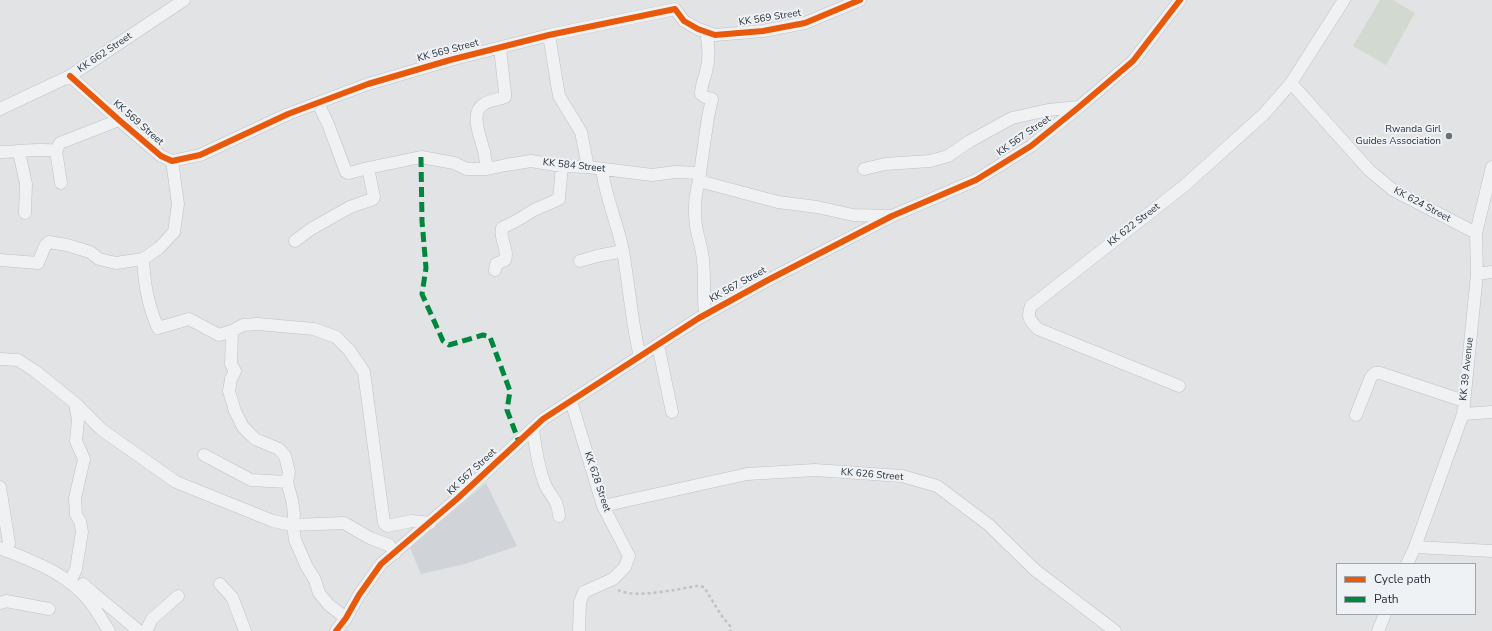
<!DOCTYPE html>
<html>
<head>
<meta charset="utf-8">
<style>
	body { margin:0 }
	#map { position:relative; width:1492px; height:631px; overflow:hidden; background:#e1e3e5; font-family:"Nunito Sans",sans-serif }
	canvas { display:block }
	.legend { position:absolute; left:1336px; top:563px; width:140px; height:52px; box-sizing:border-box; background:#eff2f5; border:1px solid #a0a5ab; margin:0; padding:5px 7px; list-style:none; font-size:12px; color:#29323d }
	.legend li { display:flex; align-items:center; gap:8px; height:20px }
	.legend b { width:20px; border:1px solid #a0a5ab }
</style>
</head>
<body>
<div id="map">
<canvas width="1492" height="631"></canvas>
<ul class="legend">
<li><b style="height:5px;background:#e8590c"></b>Cycle path</li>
<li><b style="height:5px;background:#00873e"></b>Path</li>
</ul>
</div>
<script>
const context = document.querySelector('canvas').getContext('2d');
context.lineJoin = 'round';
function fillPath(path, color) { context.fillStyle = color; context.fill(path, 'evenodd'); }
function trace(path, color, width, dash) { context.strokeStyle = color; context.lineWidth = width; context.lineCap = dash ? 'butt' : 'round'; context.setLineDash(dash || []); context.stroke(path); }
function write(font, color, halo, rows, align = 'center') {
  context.font = font + ' "Nunito Sans",sans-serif'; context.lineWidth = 4; context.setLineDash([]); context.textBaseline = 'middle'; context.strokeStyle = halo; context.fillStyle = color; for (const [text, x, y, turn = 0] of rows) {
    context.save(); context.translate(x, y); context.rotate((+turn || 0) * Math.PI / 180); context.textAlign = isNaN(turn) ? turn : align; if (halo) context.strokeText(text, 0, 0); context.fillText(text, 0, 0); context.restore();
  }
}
const built = new Path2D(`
	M486 483 517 546 465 564 421 574 410 548Z`);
const green = new Path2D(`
	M1380 0H1393L1415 13 1386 65 1353 46Z`);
const path = new Path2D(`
	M618 590C636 599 677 589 697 586L704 587 721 615 730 626 731 631`);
const minor = new Path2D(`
	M549 35 559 96 581 132 588 167
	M70 76 119 120 161 156 172 161 200 155 288 114 368 84 450 60 549 35 675 9 684 21 698 29 715 35 763 31 805 23 860 0
	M1291 83 1369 170 1393 190 1476 233
	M318 103 328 124 346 172 349 173 368 168
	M0 109 70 76 184 0
	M0 152C17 152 40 148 56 151
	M19 152 26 184 25 213
	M487 169C486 163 485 157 484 151 481 139 469 112 484 104 490 100 498 100 505 97V93L500 48
	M602 169C605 195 616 220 622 246 629 282 631 320 640 357
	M864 169 885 164 930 161 948 156 970 141 1012 118 1048 110 1079 107
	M700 173 708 117 712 99 705 97 701 94C701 86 704 80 706 72 710 58 709 46 706 32
	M699 181C695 195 694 211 696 226 698 238 702 248 703 260 705 278 703 296 705 315
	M61 183 56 151 60 143 119 120
	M295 241 311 229 350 207 373 199 374 197 368 168 421 157 454 163 467 169H487L506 165 531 161 562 166 588 167 652 175 675 172 700 173 699 181 778 202 817 207 853 215 890 216
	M143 259C144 282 148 306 158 328L189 319 219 335 232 331 243 325 258 324 314 329 336 337 349 350 364 372 384 523 387 526 412 521 430 523
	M0 260 38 263 45 246 49 242 67 245 90 252 99 259 116 263 143 259 159 248 174 232 178 204 172 161
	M580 261 597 256 623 251
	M495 270 496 264 505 260C509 250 499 239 502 228L516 221 534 210 559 199 562 166
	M1477 274 1492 272
	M232 331 231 364 235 371 231 379 229 391 235 411 243 427 255 439 279 449 285 456 289 472 287 482 292 500 294 514 293 525 295 540 307 567 315 580 319 593 329 605 346 618
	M658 345 672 412
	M0 359 18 360 35 371 75 403 102 430 176 482 273 521 293 525 344 523 370 538 389 545 395 553
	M1179 386 1038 329C1031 321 1026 318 1031 306L1184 186 1264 114 1291 83 1344 0
	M571 401 603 506 629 556 625 567 613 579 584 592 580 602 579 631
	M1463 414 1492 412
	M1356 415 1371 377 1375 373H1380L1464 401
	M533 429C535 446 538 465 544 482 549 496 558 498 559 516
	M204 455 251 480 287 482
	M0 487 9 543 6 551
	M603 506 747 474 815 470 902 476 937 486 989 525 1035 570 1115 631
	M1415 547 1492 551
	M0 548C34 562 66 572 90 602 97 611 103 622 109 631
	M1407 564 1415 547 1463 414 1477 274 1476 233 1492 167
	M70 582 76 569 82 532 80 521 76 515 75 498 84 459 76 441 78 420 75 403
	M83 584 92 592 139 631
	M220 584 232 597 245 631
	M0 603 6 601 49 609
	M146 631 152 619 178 596
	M336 631 346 618 359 595 381 564 458 498 543 419 699 318 768 280 892 216 976 180 1031 146 1079 107 1133 61 1180 0
	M1378 631 1385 614`);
const quiet = new Path2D(`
	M421 157 422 221 426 268 422 294 443 341 449 345 483 335 490 337 510 391 507 410 519 442`);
const cycleway = new Path2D(`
	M70 76 119 120 161 156 172 161 200 155 288 114 368 84 450 60 549 35 675 9 684 21 698 29 715 35 763 31 805 23 860 0
	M336 631 346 618 359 595 381 564 458 498 543 419 699 318 768 280 892 216 976 180 1031 146 1079 107 1133 61 1180 0`);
const markers = [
	[1449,136,4,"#697078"]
];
const streetNames = [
	["KK 569 Street",770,18,-9],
	["KK 569 Street",448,51,-15],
	["KK 662 Street",105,53,-34],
	["KK 569 Street",138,123,41],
	["KK 567 Street",1024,136,-35],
	["KK 584 Street",574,166,6],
	["KK 624 Street",1422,205,28],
	["KK 622 Street",1134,225,-38],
	["KK 567 Street",738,285,-29],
	["KK 39 Avenue",1467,369,-84],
	["KK 567 Street",472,472,-43],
	["KK 626 Street",872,475,5],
	["KK 628 Street",597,482,71]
];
const poiNames = [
	["Rwanda Girl",1441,130],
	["Guides Association",1441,142]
];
fillPath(built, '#d0d3d8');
fillPath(green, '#d2d9d1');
trace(minor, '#bfc1c3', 13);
trace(path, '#bfc2c4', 2.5, [3, 3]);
trace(minor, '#f0f1f3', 12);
trace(quiet, '#00873e', 5, [10, 5]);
trace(cycleway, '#e8590c', 6);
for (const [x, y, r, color] of markers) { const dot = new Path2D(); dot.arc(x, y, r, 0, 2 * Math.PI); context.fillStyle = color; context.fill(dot); trace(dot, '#eff2f5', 1.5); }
write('10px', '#29323d', '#eff2f5', streetNames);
write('10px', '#29323d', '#eff2f5', poiNames, 'right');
</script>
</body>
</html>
